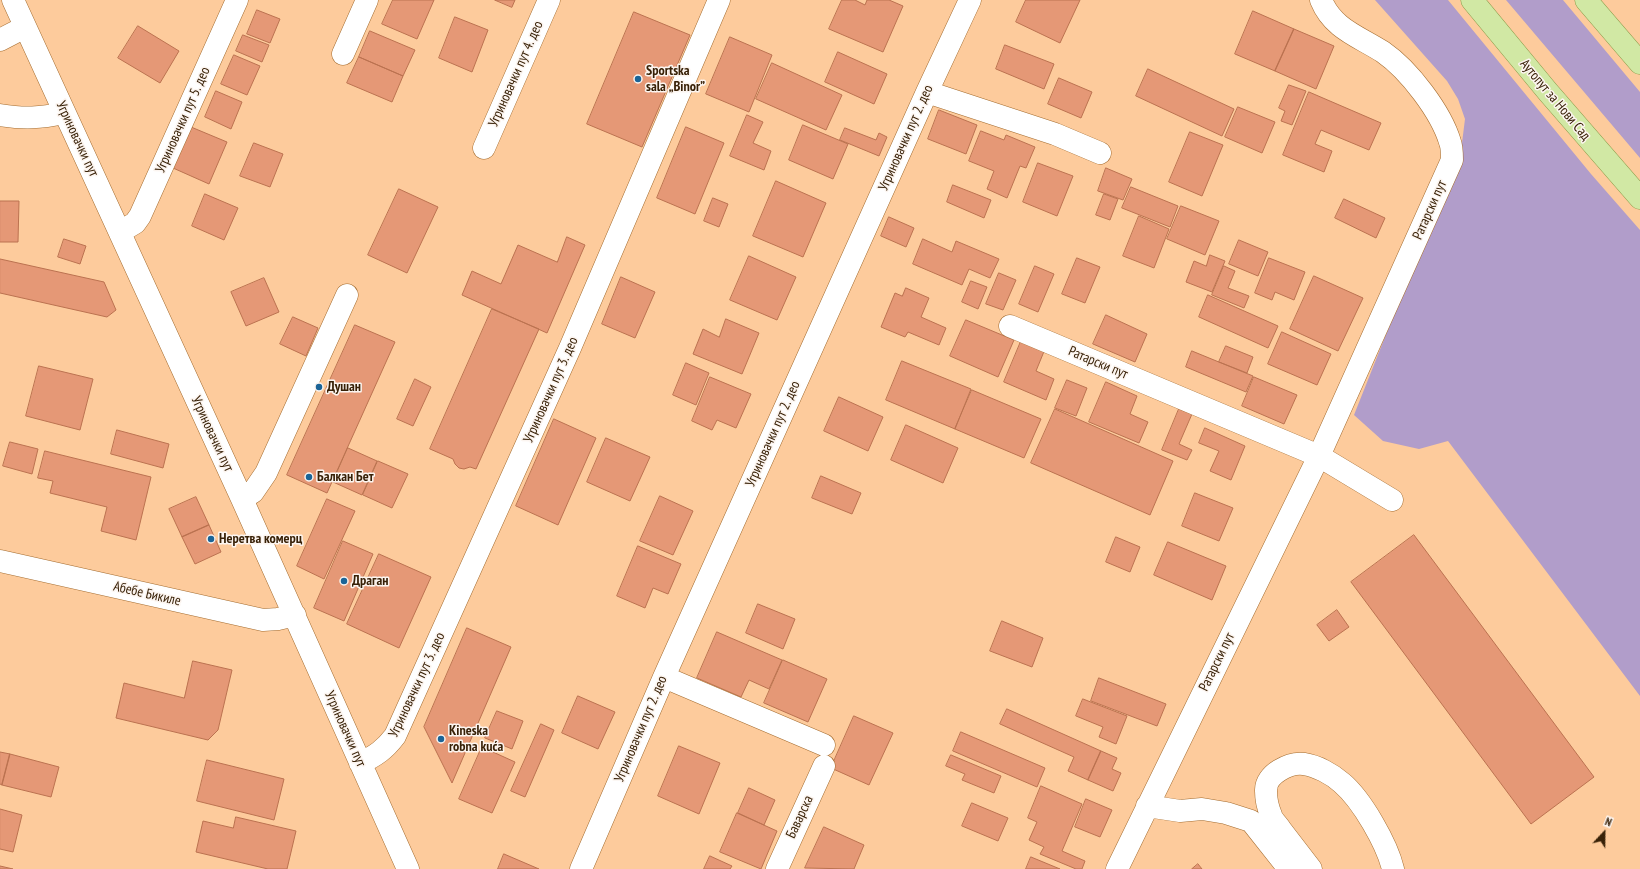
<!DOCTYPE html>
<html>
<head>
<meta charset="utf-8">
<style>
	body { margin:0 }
	#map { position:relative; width:1640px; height:869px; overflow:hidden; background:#fdcb9c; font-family:"PT Sans Narrow",sans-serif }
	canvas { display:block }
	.north { position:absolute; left:1584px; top:813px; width:40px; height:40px; -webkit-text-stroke:3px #fcf5f0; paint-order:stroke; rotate:22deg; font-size:11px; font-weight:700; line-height:16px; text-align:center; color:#382107 }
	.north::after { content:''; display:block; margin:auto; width:14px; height:18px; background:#382107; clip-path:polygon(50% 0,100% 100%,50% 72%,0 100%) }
</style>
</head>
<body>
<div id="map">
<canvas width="1640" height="869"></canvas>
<div class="north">N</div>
</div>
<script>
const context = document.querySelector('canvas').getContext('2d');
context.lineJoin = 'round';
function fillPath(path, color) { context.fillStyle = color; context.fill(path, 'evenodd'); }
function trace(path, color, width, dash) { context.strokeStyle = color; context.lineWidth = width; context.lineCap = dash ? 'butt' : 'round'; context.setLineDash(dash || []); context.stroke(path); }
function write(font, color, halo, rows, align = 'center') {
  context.font = font + ' "PT Sans Narrow",sans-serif'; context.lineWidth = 3; context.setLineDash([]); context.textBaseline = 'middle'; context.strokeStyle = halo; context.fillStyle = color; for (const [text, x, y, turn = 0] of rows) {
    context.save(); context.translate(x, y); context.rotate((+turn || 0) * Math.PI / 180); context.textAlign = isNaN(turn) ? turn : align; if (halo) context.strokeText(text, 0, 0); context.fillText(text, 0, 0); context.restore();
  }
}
const green = new Path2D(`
	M1375 0H1448L1591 174 1640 230V696L1448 441 1419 449 1383 441 1354 415 1462 143 1465 119 1458 99 1447 81Z
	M1506 0H1563L1640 92V158Z`);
const building = new Path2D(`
	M393 0H434L417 39 382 24Z
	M495 0H515L512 7Z
	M842 0H855L865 5 867 0H889L903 6 883 52 829 29Z
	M1026 0H1080L1060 43 1016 22Z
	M257 10 280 19 270 43 247 34Z
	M1253 11 1294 29 1275 71 1235 54Z
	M634 12 690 35 642 147 587 124Z
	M455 17 488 30 472 72 439 58Z
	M138 26 179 51 160 83 118 58Z
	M1294 29 1334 46 1316 89 1275 71Z
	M370 31 415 50 403 76 359 57Z
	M243 35 269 45 262 62 236 51Z
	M730 37 772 55 749 112 706 94Z
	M1005 45 1054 64 1044 89 996 69Z
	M838 52 887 74 874 104 825 82Z
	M234 55 260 66 247 95 221 84Z
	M359 57 403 76 392 102 347 83Z
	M772 63 842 95 826 130 756 99Z
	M1148 69 1234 109 1222 136 1136 96Z
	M1059 78 1092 92 1081 118 1048 104Z
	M1289 85 1306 91 1292 125 1281 121 1285 111 1279 108Z
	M216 91 242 102 231 129 205 117Z
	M1309 92 1381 123 1369 150 1321 130 1315 144 1332 151 1324 172 1283 155Z
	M1238 107 1275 122 1262 153 1225 137Z
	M939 110 977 125 966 154 928 139Z
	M747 115 763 122 753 143 771 151 764 170 730 156Z
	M803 125 848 144 833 179 789 160Z
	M191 127 227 142 209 184 173 168Z
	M686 127 724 143 695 214 657 198Z
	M845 128 876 140 879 133 887 137 879 156 840 140Z
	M981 131 1004 140 1006 135 1035 147 1026 168 1020 166 1007 198 987 189 994 171 969 161Z
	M1190 132 1223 145 1202 196 1169 182Z
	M254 143 283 154 270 187 240 176Z
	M1038 163 1073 176 1057 216 1023 202Z
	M1106 168 1132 179 1123 200 1098 191Z
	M776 181 826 203 803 257 753 236Z
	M953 185 991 200 984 218 947 202Z
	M1131 187 1178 206 1170 227 1122 208Z
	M399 189 438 207 407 273 368 255Z
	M205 194 238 208 224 240 192 226Z
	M1104 194 1118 199 1110 220 1096 215Z
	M713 198 728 204 719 227 704 221Z
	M1344 199 1385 218 1376 238 1335 218Z
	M0 201H19L18 242H0Z
	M1181 206 1219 221 1205 255 1167 239Z
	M1139 216 1169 229 1154 268 1123 256Z
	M889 217 914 228 906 247 881 236Z
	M567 237 585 245 547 333 462 295 472 271 501 284 518 245 557 262Z
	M64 239 86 246 80 264 58 257Z
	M923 239 952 252 956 241 999 259 990 278 969 269 962 285 913 264Z
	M1239 240 1268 252 1258 276 1229 264Z
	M1210 255 1225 261 1212 292 1186 282 1194 261 1206 266Z
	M749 256 796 277 777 320 730 300Z
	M1077 258 1100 267 1085 303 1062 294Z
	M1269 258 1305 272 1294 300 1275 292 1272 300 1255 293Z
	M0 259 104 282 116 310 107 317 0 293Z
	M1035 266 1054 274 1038 312 1019 304Z
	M1224 266 1235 271 1228 288 1249 296 1244 308 1212 295Z
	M999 273 1016 280 1003 310 986 304Z
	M1314 276 1363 298 1338 351 1290 329Z
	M621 277 655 292 635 338 602 324Z
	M264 278 279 312 246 326 231 292Z
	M971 281 987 287 978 309 962 302Z
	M906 288 929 298 921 317 946 328 939 345 908 332 905 337 881 327 895 293 902 296Z
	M1208 295 1278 326 1268 348 1199 317Z
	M492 309 539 329 476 469 470 467 464 469 459 468 455 464 453 459 430 449Z
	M1106 315 1147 334 1135 362 1093 344Z
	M293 317 318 328 306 356 280 344Z
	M726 319 759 333 742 374 693 354 703 329 719 337Z
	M966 320 1014 340 998 377 950 356Z
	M355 325 395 342 327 493 287 475Z
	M1282 332 1331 354 1317 385 1268 364Z
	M1022 339 1045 349 1036 371 1054 379 1046 400 1004 382Z
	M1226 346 1253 357 1247 373 1219 362Z
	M1192 351 1253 376 1246 392 1186 367Z
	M902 361 971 389 955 429 886 400Z
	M686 363 709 373 696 405 673 395Z
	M39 366 93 379 80 430 26 416Z
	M710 377 751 394 736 428 717 420 712 430 692 421Z
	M1254 377 1297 395 1284 424 1242 406Z
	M415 379 431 387 413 426 397 419Z
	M1067 380 1087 388 1076 416 1055 408Z
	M1106 382 1137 396 1130 414 1148 422 1139 443 1089 422Z
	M972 390 1041 419 1024 458 955 429Z
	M839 397 883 417 868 451 824 431Z
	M1055 409 1173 461 1150 515 1031 463Z
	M1179 409 1192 414 1179 444 1192 450 1187 460 1162 450Z
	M554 419 596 438 558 525 516 506Z
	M906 425 958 448 943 483 891 460Z
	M1205 428 1245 446 1231 480 1210 471 1219 451 1199 443Z
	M117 430 169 444 163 468 111 454Z
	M606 438 650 457 630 501 587 482Z
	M10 442 38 449 32 474 3 466Z
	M348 448 377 461 362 495 333 482Z
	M45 451 151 477 136 540 101 531 107 507 50 493 53 481 38 478Z
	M378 461 408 474 392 508 363 495Z
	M821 476 861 493 852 514 812 498Z
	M1195 493 1233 508 1219 541 1182 526Z
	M660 496 693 511 673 555 640 541Z
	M196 497 209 525 182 537 169 509Z
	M327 499 355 511 324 579 297 566Z
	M209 525 221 552 195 564 182 537Z
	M1414 535 1594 777 1531 824 1351 582Z
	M1116 537 1140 547 1130 572 1106 562Z
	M343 541 373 554 344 621 314 608Z
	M1168 542 1226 566 1212 600 1154 575Z
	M638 546 681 564 668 594 653 588 645 608 617 596Z
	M379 554 431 577 399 648 347 624Z
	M758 604 795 619 783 649 746 633Z
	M1337 610 1349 627 1329 641 1317 625Z
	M1002 621 1043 638 1032 667 990 651Z
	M467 628 511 647 452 783 424 727Z
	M717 632 782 660 769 689 749 680 741 697 697 678Z
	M783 660 827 679 808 722 764 703Z
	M193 661 232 670 218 730 208 740 116 718 124 683 184 698Z
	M1099 678 1166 704 1157 726 1091 701Z
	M578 696 615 712 598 749 562 733Z
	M1083 699 1127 716 1116 744 1099 737 1103 727 1076 716Z
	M1007 709 1101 751 1088 780 1068 771 1074 757 1000 724Z
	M497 711 523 721 512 749 485 738Z
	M854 716 893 733 869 785 831 768Z
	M541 724 554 730 525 797 511 791Z
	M961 732 1045 768 1037 787 953 751Z
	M679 746 720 763 699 814 658 796Z
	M482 747 515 762 492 813 459 799Z
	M1101 751 1117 758 1112 769 1121 773 1113 791 1088 780Z
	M0 752 10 754 2 785 0 784Z
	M10 754 59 767 51 797 2 785Z
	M951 755 1001 776 994 793 962 780 965 774 946 766Z
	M207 760 284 779 274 820 197 801Z
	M1041 786 1082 804 1062 851 1085 861 1082 869H1076L1040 854 1044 847 1029 840 1037 822 1028 818Z
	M749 788 775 800 764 825 738 813Z
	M1086 799 1112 810 1100 837 1075 827Z
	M972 803 1008 818 998 841 962 826Z
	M0 809 22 815 13 852 0 849Z
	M737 813 777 831 761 869 720 852Z
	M236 817 296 831 287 869H268L196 852 203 821 233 828Z
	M824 827 864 845 854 869 805 868Z
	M504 854 539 869H498Z
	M710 856 732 866 730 869H704Z
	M1031 857 1060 869H1026Z
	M1198 864 1202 869H1192Z
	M0 866 13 869H0Z`);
const minor = new Path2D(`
	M13 0 242 499 408 869
	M0 40 25 27
	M343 54 367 0
	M927 92 1055 134 1100 153
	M0 115C25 119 40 118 64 113
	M484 148 549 0
	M120 232 135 223 140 216 237 0
	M1010 326 1319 456 1392 500
	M242 499 253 492 266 473 347 295
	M0 561 263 620 278 619 295 615
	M664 677 824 745
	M360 763C376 756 385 749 395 736L570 348 719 0
	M1147 806 1180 811 1202 809 1226 813 1251 821 1289 869
	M581 869 664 677 927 92 970 0
	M777 869 824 766
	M1117 869 1319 456 1452 160C1452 154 1452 147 1450 142 1441 112 1409 70 1383 52 1358 36 1333 29 1321 0
	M1311 869C1301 856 1291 843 1281 830 1278 825 1272 820 1271 815 1268 808 1266 798 1266 791 1265 774 1290 762 1304 764 1317 766 1332 774 1342 783 1362 800 1387 844 1393 869`);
const major = new Path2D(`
	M1472 0 1548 92 1640 198
	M1586 0 1640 63`);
const markers = [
	[638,79,4,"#1b6497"],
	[319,387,4,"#1b6497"],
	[309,477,4,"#1b6497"],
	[211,539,4,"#1b6497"],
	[344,581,4,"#1b6497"],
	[441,739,4,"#1b6497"]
];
const poiNames = [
	["Sportska",646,71],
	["sala „Binor”",646,87],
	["Душан",327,387],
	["Балкан Бет",317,477],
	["Неретва комерц",219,539],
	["Драган",352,581],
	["Kineska",449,731],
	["robna kuća",449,747]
];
const streetNames = [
	["Угриновачки пут 4. део",516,74,-66],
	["Аутопут за Нови Сад",1555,100,50],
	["Угриновачки пут 5. део",183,120,-66],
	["Угриновачки пут 2. део",906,138,-66],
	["Угриновачки пут",77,139,65],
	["Ратарски пут",1430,210,-66],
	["Ратарски пут",1098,363,23],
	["Угриновачки пут 3. део",551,390,-66],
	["Угриновачки пут",212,434,65],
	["Угриновачки пут 2. део",773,434,-66],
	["Абебе Бикиле",147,594,13],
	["Ратарски пут",1217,662,-64],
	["Угриновачки пут 3. део",417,685,-65],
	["Угриновачки пут",345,729,66],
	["Угриновачки пут 2. део",641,729,-67],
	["Баварска",800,817,-65]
];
fillPath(green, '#b19dca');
fillPath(building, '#e59876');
trace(building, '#bb7250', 1);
trace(minor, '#a46c2f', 23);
trace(major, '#879845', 23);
trace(minor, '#fff', 22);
trace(major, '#d1e8a4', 22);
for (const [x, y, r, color] of markers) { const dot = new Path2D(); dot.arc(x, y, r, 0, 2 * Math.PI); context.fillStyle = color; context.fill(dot); trace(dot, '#fcf5f0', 1.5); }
write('bold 14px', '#382107', '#fcf5f0', poiNames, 'left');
write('14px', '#382107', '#fcf5f0', streetNames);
</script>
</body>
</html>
